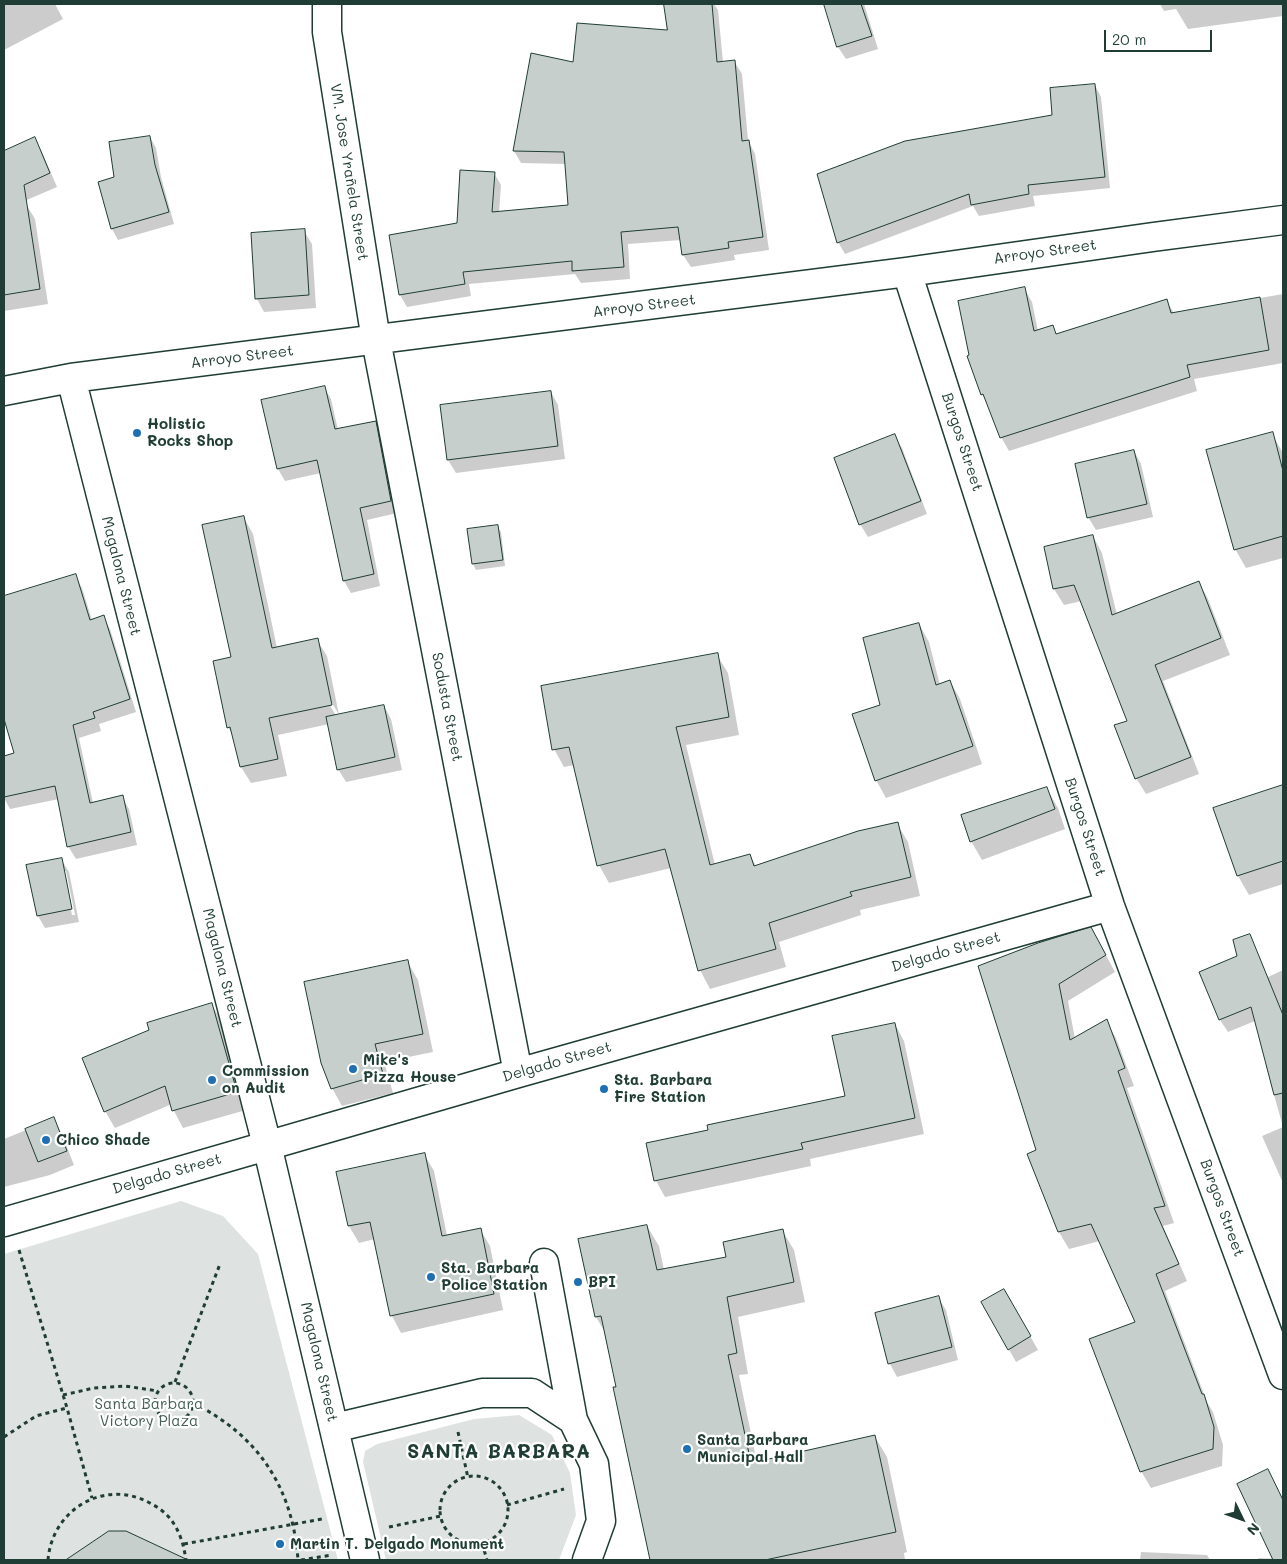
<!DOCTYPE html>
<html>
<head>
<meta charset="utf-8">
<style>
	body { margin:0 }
	#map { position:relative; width:1287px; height:1564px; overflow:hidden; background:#fff; font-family:Mali,sans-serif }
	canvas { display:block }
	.frame { position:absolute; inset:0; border:5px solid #1f3d34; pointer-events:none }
	.north { position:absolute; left:1217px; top:1494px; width:50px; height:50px; -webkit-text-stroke:4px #fff; paint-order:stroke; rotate:132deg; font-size:14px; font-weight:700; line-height:20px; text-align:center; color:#1f3d34 }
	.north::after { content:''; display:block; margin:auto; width:18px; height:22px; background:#1f3d34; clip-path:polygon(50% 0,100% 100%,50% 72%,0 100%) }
	.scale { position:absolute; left:1104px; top:30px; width:108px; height:22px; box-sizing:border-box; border:2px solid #1f3d34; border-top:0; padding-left:6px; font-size:15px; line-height:18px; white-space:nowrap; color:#1f3d34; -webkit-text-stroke:4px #fff; paint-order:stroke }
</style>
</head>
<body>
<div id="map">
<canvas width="1287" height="1564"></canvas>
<div class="frame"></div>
<div class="north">N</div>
<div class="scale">20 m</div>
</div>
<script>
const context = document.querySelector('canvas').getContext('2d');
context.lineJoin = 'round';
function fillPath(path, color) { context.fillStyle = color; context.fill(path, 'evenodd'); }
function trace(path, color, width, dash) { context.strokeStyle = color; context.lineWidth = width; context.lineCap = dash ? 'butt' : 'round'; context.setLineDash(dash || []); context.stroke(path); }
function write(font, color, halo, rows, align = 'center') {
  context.font = font + ' Mali,sans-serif'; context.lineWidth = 4.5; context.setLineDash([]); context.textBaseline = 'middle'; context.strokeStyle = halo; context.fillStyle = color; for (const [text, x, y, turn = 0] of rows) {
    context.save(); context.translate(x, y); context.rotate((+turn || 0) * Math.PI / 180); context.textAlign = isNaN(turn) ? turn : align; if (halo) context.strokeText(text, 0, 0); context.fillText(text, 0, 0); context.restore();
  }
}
const green = new Path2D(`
	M181 1201 223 1216 258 1254 338 1560H4V1254Z
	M519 1415 552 1435 570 1473 576 1515 559 1560H386L363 1462 365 1451 377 1444 474 1419Z`);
const shadow = new Path2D(`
	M4 4H55L63 19 4 50Z
	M666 4H714L718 10 723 62 734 61 742 74 748 140 755 154 769 250 734 255 735 260 691 267 683 255 681 240 628 244 630 279 581 283 575 274 469 284 471 296 407 307 400 295 458 224 494 173 501 185 499 213 569 206 566 164 521 163 514 151 574 64 668 32Z
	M825 4H864L878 49 846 59 838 47Z
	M1160 4H1283V16L1188 29 1176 9 1164 11Z
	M1095 85 1101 97 1110 188 1033 196 1035 206 979 216 973 206 845 254 838 242 1054 116Z
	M150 137 156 148 161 177 174 224 118 240 112 229 115 178Z
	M34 139 42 152 57 187 22 202 4 166V152Z
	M26 204 35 219 48 304 4 311V207Z
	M304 231 312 244 316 308 264 312 257 299Z
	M1024 288 1032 302 1038 331 1052 326 1057 335 1166 300 1174 313 1283 294V363L1194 379 1197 391 1009 451 1001 437 990 409 982 394Z
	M324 387 331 399 338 430 375 422 382 434 397 513 367 520 380 586 351 593 344 581 321 473 285 481 278 469 263 401Z
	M551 392 558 405 565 459 456 473 448 460Z
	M1272 434 1283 453V558L1246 568 1235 549Z
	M894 435 902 448 927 514 868 537 860 524Z
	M1134 451 1141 464 1153 517 1096 530 1088 517Z
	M244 518 253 534 277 648 317 640 327 656 339 715 330 699 327 700 336 716 384 706 391 719 402 770 346 782 338 769 329 724 278 735 287 776 251 783 241 767 234 738 228 727 232 658Z
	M497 526 501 532 505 566 476 570 473 564 468 530Z
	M1093 536 1102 553 1117 615 1199 582 1208 599 1230 655 1163 681 1199 774 1146 794 1136 778 1129 721 1082 601 1064 605 1054 589 1045 548Z
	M75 575 82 588 92 620 103 617 110 629 136 712 99 724 101 731 79 738 93 803 122 797 129 809 137 845 76 859 68 846 59 799 10 809 4 798V757L16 754 4 715V709L8 708 4 695V597Z
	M919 624 929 642 940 685 950 681 960 699 982 764 886 798 876 780 881 705Z
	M717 655 728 673 739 735 686 745 715 865 750 855 756 866 897 824 908 842 920 896 860 910 861 915 779 942 786 967 710 989 700 970 671 868 609 883 599 865 574 765 564 767 554 749Z
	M1283 787V884L1249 895 1238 876 1214 809Z
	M1047 789 1058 808 1065 829 982 860 971 841Z
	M61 859 69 872 79 922 45 928 38 916ZM63 871H66L75 915H72Z
	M1101 946 1115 972 1068 1001 1075 1039 1106 1021 1116 1038 1134 1086 1127 1088 1174 1223 1163 1226 1187 1281 1165 1291 1207 1402 1213 1412 1223 1445 1222 1466 1151 1488 1141 1471 1137 1322 1100 1241 1069 1249 1059 1232 1037 1151 980 967Z
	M1255 950 1268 977 1283 970V1054L1269 1058 1255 1021 1228 1032 1220 1020 1201 973Z
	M407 961 418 980 433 1052 384 1062 393 1093 342 1106 332 1088Z
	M212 1005 222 1022 246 1110 183 1128 174 1111 172 1104 115 1128 105 1111Z
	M895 1024 904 1041 924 1134 810 1159 811 1166 665 1197 656 1181 648 1144 709 1131 846 1097Z
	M1279 1061 1283 1069V1183L1262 1136 1283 1127 1266 1066Z
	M53 1119 61 1132 74 1165 50 1175 4 1187V1139Z
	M424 1154 434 1171 447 1236 480 1229 490 1246 503 1310 401 1333 392 1316 375 1239 359 1243 349 1226 338 1173Z
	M647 1226 659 1246 664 1270 727 1258 782 1230 794 1250 805 1302 738 1317 748 1374 739 1375 757 1463 875 1437 887 1457 907 1552 904 1553 905 1560H652L615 1388H617L606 1334 596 1317 580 1240Z
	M1004 1290 1038 1350 1016 1362 983 1303Z
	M938 1297 946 1310 958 1360 897 1377 890 1364 876 1314Z
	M1141 1552 1207 1555 1210 1560H1140Z
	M150 1553 154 1560H88V1556Z
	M1258 1558 1283 1559V1560H1259Z`);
const building = new Path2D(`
	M664 4H712L717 62 735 60 742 141 749 140 763 237 728 242 729 248 682 255 678 227 621 232 624 267 572 271V261L463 272 465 284 399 295 389 235 457 223 460 170 495 172 492 212 568 205 564 152 513 151 531 53 573 62 577 23 667 30Z
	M824 4H861L872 36 837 47Z
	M1095 84 1105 177 1028 185 1029 194 971 205 969 194 837 243 817 174 905 141 1052 115 1050 88Z
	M150 136 155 165 169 212 111 229 98 182 114 177 109 142Z
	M35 137 50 173 24 185 40 289 4 295V151Z
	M305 229 309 295 255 299 251 233Z
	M1025 287 1034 331 1053 325 1056 334 1167 299 1171 313 1260 297 1269 350 1187 365 1190 377 1000 438 983 394 981 395 967 356 969 355 958 301Z
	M325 386 335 429 376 421 391 501 360 508 374 574 343 581 317 460 277 469 261 400Z
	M551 391 558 446 447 460 440 405Z
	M1273 432 1283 471V536L1234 550 1206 450Z
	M895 434 921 501 859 525 834 458Z
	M1134 450 1147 504 1087 518 1075 464Z
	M244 516 272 648 318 638 332 705 269 718 278 759 240 767 230 727 227 728 213 661 231 657 202 525Z
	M498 525 503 560 472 564 467 529Z
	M1093 535 1112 615 1199 581 1221 638 1155 665 1191 757 1135 779 1114 725 1127 721 1074 585 1053 589 1044 547Z
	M76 574 90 620 104 615 130 699 93 712 95 718 73 725 90 803 123 795 131 832 67 847 55 786 4 797V756L14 753 4 719V596Z
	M919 623 936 685 950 680 973 746 875 781 852 714 880 705 863 638Z
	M718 653 729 717 676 727 710 865 750 854 754 866 858 831 898 822 911 877 850 892 852 896 769 923 776 949 698 971 665 849 597 866 569 747 552 750 541 686Z
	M384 705 395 757 337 770 326 717Z
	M1283 785V861L1237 876 1213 808Z
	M1047 787 1055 809 970 842 961 815Z
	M62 858 72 909 37 916 26 865Z
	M1091 927 1106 955 1059 984 1070 1040 1107 1019 1125 1068 1118 1071 1165 1206 1154 1208 1179 1264 1156 1274 1202 1394H1204L1214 1427 1213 1449 1140 1472 1089 1339 1135 1322 1091 1224 1058 1232 1027 1154 1036 1150 978 966 1038 943Z
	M1250 934 1283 1015V1093L1274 1095 1251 1007 1219 1020 1199 972 1237 956 1233 940Z
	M408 960 423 1034 375 1044 383 1074 331 1089 321 1063 304 982Z
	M212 1003 237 1092 172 1111 165 1086 104 1112 82 1058 149 1030 147 1023Z
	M895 1023 915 1118 801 1143 803 1149 654 1181 646 1143 708 1130 707 1125 845 1096 832 1036Z
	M54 1117 67 1151 38 1162 25 1129Z
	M425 1153 442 1236 481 1228 494 1294 390 1316 370 1222 348 1226 336 1172Z
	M647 1225 657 1270 726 1257 723 1242 783 1229 794 1282 727 1297 737 1353 728 1355 751 1463 875 1435 896 1532 765 1560H650L613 1387H616L601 1316 595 1317 578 1239Z
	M1004 1289 1031 1336 1008 1350 981 1302Z
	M939 1296 952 1347 888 1364 875 1313Z
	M1268 1469 1283 1500V1560H1273L1237 1484Z
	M109 1531H126L188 1560H66Z`);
const path = new Path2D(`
	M19 1250 67 1408 92 1498
	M175 1382 220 1264
	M155 1402a19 19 0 1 1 38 0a19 19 0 1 1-38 0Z
	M63 1395 94 1388 125 1386 158 1391
	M193 1403C258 1435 293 1488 298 1560
	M458 1432 468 1478
	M4 1437 36 1416 67 1408
	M440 1510a34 34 0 1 1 68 0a34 34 0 1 1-68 0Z
	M507 1505 564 1489
	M389 1527 441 1516
	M482 1543 487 1560
	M184 1544 322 1519
	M48 1560C52 1510 103 1479 148 1502 158 1507 168 1514 174 1524 181 1535 184 1547 186 1560
	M301 1560 332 1555`);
const minor = new Path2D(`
	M327 4V32L376 340 518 1073
	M907 272 1110 906 1283 1375
	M71 378 267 1145 365 1560
	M4 391 71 378 907 272 1153 237 1283 220
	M4 1222 518 1073 1110 906
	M544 1263 573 1420
	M334 1428 482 1393H532L573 1420 594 1464 601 1521 587 1560`);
const markers = [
	[137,433,5,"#1f6fb2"],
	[353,1069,5,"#1f6fb2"],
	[212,1080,5,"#1f6fb2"],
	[604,1089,5,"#1f6fb2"],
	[46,1140,5,"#1f6fb2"],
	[431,1277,5,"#1f6fb2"],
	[578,1282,5,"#1f6fb2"],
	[687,1449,5,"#1f6fb2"],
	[280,1544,5,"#1f6fb2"]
];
const streetNames = [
	["VM. Jose Yrañela Street",349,172,81],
	["Arroyo Street",1045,252,-8],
	["Arroyo Street",644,306,-7],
	["Arroyo Street",242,357,-7],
	["Burgos Street",962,442,72],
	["Magalona Street",121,576,76],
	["Sodusta Street",447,707,79],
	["Burgos Street",1085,827,72],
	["Delgado Street",946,952,-16],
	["Magalona Street",222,968,76],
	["Delgado Street",557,1062,-16],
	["Delgado Street",167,1174,-16],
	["Burgos Street",1222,1208,70],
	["Magalona Street",319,1362,77]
];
const poiNames = [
	["Holistic",147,424],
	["Rocks Shop",147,441],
	["Mike's",363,1060],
	["Pizza House",363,1077],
	["Commission",222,1071],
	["on Audit",222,1088],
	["Sta. Barbara",614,1080],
	["Fire Station",614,1097],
	["Chico Shade",56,1140],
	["Sta. Barbara",441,1268],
	["Police Station",441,1285],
	["BPI",588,1282],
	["Santa Barbara",697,1440],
	["Municipal Hall",697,1457],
	["Martin T. Delgado Monument",290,1544]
];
const parkNames = [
	["Santa Barbara",149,1404],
	["Victory Plaza",149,1421]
];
const districtNames = [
	["SANTA BARBARA",499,1452]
];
fillPath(green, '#dee3e2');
fillPath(shadow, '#0003');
fillPath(building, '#c7cfcc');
trace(building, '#1f3d34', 1);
trace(minor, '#1f3d34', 31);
trace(path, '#1f3d34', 3, [4, 4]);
trace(minor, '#fff', 28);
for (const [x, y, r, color] of markers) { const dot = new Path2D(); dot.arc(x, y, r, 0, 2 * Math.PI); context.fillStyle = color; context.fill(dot); trace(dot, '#fff', 2); }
write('15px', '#1f3d34', '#fff', streetNames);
write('bold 15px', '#1f3d34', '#fff', poiNames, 'left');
write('15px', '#455e57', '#fff', parkNames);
context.letterSpacing = '1px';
write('bold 20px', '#1f3d34', '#fff', districtNames);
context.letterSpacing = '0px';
</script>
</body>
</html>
